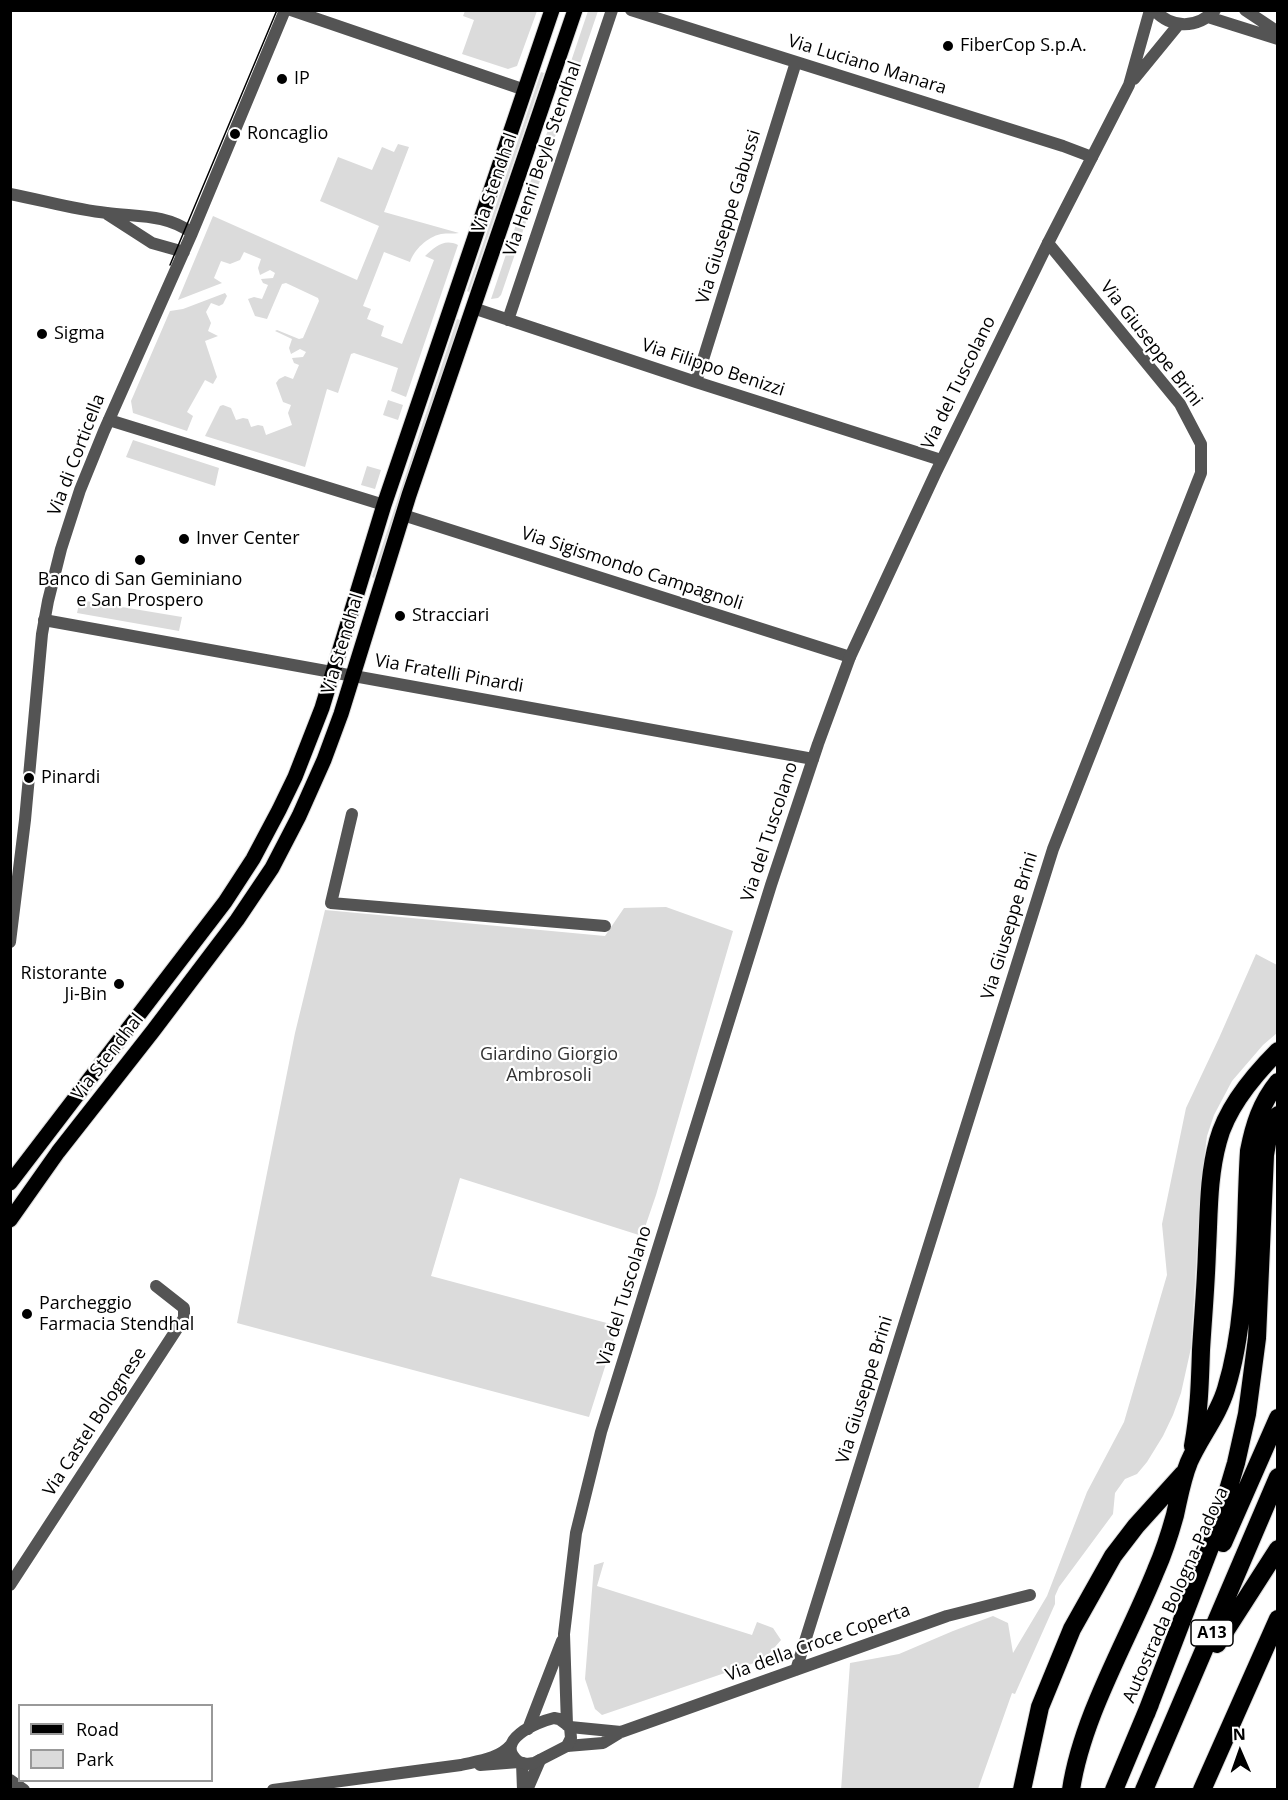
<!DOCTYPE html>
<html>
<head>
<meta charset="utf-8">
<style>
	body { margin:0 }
	#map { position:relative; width:1288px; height:1800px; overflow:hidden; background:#fff; font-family:"Open Sans",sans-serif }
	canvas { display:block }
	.frame { position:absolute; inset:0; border:12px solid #000; pointer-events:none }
	.legend { position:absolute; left:18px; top:1704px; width:195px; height:78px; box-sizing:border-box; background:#fff; border:2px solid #999; margin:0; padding:8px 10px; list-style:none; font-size:18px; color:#000 }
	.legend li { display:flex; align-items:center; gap:12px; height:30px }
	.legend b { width:30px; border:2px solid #999 }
	.north { position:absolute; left:1210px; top:1722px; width:60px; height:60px; -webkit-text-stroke:4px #fff; paint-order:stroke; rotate:358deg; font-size:16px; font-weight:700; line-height:24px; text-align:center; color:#000 }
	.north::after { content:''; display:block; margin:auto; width:21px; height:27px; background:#000; clip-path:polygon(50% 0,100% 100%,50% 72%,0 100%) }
</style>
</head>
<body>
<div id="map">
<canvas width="1288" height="1800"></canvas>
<div class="frame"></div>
<ul class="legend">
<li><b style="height:8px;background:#000"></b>Road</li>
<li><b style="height:16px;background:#dbdbdb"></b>Park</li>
</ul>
<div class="north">N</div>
</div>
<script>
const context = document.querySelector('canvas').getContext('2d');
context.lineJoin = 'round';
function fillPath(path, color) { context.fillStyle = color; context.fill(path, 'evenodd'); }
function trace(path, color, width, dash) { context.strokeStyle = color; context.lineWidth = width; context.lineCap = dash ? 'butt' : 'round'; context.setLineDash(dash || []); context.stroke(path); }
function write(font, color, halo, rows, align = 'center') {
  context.font = font + ' "Open Sans",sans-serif'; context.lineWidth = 4.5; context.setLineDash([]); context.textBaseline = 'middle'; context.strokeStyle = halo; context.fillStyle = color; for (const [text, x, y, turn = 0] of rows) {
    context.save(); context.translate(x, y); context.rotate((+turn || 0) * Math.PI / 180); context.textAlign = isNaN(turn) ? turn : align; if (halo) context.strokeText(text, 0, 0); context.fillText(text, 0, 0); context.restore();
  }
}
const green = new Path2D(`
	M465 11H537L517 66 508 69 462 54 474 20 463 16Z
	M588 11H598L501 295 498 298 491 299Z
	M541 72 544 73 469 292 467 291Z
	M398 144 409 147 384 212 459 233C454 234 447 233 441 234 427 237 414 250 410 262L384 252 363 306 371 309 367 319 384 326 381 336 402 344 434 260 425 256C435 247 444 238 458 245L406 397 391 391 398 368 354 353 351 354 338 393 327 389 305 467 205 436 220 406 223 405 231 408 236 420 243 418 248 419 251 427 258 425 263 426 266 435 292 425 288 413 291 405 283 402 276 383 279 379 285 376 293 379 299 365 294 363 292 358 303 357 306 352 300 349 291 354 289 348 292 339 275 331 277 330 299 339 303 338 319 301 318 298 286 283 282 284 267 319 255 316 248 299 254 297 262 299 268 285 263 283 261 279 273 278 275 273 270 270 260 275 258 268 261 259 244 252 240 260 230 264 221 261 214 278 222 283 178 300 213 216 357 280 379 226 320 201 338 157 372 170 382 147 394 152Z
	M225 293 227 296 223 304 219 306 211 303 206 312 211 323 208 331 218 336 205 341 217 377 213 384 205 380 187 412 193 416 187 431 133 413 131 401 170 311 183 309Z
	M457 319 460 320 374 578 372 577Z
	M388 400 403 405 398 420 383 415Z
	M133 440 219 468 215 486 126 457Z
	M367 466 381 470 375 489 361 485Z
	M80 600 182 617 179 631 77 613Z
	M666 907 733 931 656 1195 642 1236 460 1178 431 1276 618 1326 589 1417 237 1323 295 1033 325 910 605 936 624 908Z
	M1256 954 1277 965V1033L1263 1045 1232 1081 1214 1115 1207 1136 1201 1185 1191 1348 1181 1393 1173 1415 1163 1436 1147 1462 1137 1474 1125 1479 1115 1493 1113 1514 1059 1587 1055 1596V1604L1015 1694 1012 1693 978 1789 841 1790 850 1663 899 1654 953 1631 993 1616 1008 1623 1013 1653 1047 1596 1087 1492 1124 1422 1167 1275 1162 1224 1186 1108 1219 1038Z
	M604 1562 597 1586 752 1635 757 1622 773 1628 781 1640 769 1654 754 1663 602 1715 595 1709 585 1679 594 1565Z`);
const pedestrian = new Path2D(`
	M352 814 331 903 605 926`);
const minor = new Path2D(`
	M291 10 525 90
	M631 10 1063 146 1092 157
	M473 308 696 382 941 460
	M508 320 612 10
	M696 382 796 62
	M109 420 384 505
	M403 515 850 657
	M44 620 813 759
	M10 1585 184 1318V1308L156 1286
	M796 1670 1053 849 1201 473V444L1180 404 1048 243
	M570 1727 621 1732
	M567 1746 603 1743 621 1732 947 1616 1030 1595
	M522 1763 523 1790
	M527 1790 540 1760`);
const tertiary = new Path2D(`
	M1154 10C1172 29 1197 29 1215 10
	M1245 10 1278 32
	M1208 17 1278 39
	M1134 79 1179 24
	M10 194C42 200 75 210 107 213 138 217 166 214 192 233
	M107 214 152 243 184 252
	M10 942 25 820 42 634 48 601 61 549 80 490 104 431 192 233 285 10
	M567 1725 564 1634 576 1533 601 1432 771 885 818 744 850 657 936 472 1048 243 1129 85 1150 10
	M528 1729 562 1641
	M480 1765 519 1762 527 1764 534 1763 567 1746 571 1738 570 1727 559 1719 554 1718C537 1722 492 1741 519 1762
	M10 1780 24 1790
	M273 1790 461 1765C478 1761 499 1759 511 1745`);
const primary = new Path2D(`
	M10 1183 225 902 253 859 279 810 295 777 322 708 384 505 552 10
	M10 1220 58 1152 153 1031 237 920 272 868 299 816 324 760 341 714 409 495 575 10`);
const motorway = new Path2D(`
	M1193 1446C1199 1414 1200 1382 1201 1350 1203 1317 1206 1284 1207 1250 1209 1214 1208 1177 1218 1141 1227 1107 1253 1076 1278 1051
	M1223 1543 1278 1418
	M1217 1644 1278 1549
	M1146 1714 1214 1537 1236 1463 1247 1414 1257 1338 1265 1155 1268 1138 1278 1115
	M1022 1790 1040 1707 1072 1629 1113 1556 1136 1526 1183 1474
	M1071 1790C1082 1716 1128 1640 1156 1570 1164 1552 1170 1533 1175 1515 1179 1497 1182 1479 1189 1462 1200 1437 1218 1416 1226 1389 1249 1314 1244 1229 1249 1151 1254 1125 1261 1103 1278 1082
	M1114 1790 1150 1704
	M1144 1790 1278 1477
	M1202 1790 1278 1619`);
const tram = new Path2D(`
	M170 265 277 10`);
const markers = [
	[948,46,6,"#000"],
	[282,79,6,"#000"],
	[235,134,6,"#000"],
	[42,334,6,"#000"],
	[184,539,6,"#000"],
	[140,560,6,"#000"],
	[400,616,6,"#000"],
	[29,778,6,"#000"],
	[119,984,6,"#000"],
	[27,1314,6,"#000"]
];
const shields = [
	[1212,1633,42]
];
const shieldNames = [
	["A13",1212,1633]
];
const poiNames = [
	["FiberCop S.p.A.",960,46],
	["IP",294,79],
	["Roncaglio",247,134],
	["Sigma",54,334],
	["Inver Center",196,539],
	["Banco di San Geminiano",140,580,"center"],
	["e San Prospero",140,601,"center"],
	["Stracciari",412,616],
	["Pinardi",41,778],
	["Ristorante",107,974,"right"],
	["Ji-Bin",107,995,"right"],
	["Parcheggio",39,1304],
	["Farmacia Stendhal",39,1325]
];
const streetNames = [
	["Via Luciano Manara",867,65,17],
	["Via Henri Beyle Stendhal",543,159,-71],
	["Via Stendhal",495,183,-71],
	["Via Giuseppe Gabussi",729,217,-73],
	["Via Giuseppe Brini",1151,344,52],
	["Via Filippo Benizzi",713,368,18],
	["Via del Tuscolano",959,383,-64],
	["Via di Corticella",77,455,-69],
	["Via Sigismondo Campagnoli",632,569,18],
	["Via Stendhal",343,644,-73],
	["Via Fratelli Pinardi",449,674,10],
	["Via del Tuscolano",770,832,-72],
	["Via Giuseppe Brini",1010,926,-73],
	["Via Stendhal",108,1057,-52],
	["Via del Tuscolano",625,1296,-73],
	["Via Giuseppe Brini",865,1390,-73],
	["Via Castel Bolognese",95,1422,-57],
	["Autostrada Bologna-Padova",1176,1595,-66],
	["Via della Croce Coperta",818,1643,-20]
];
const parkNames = [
	["Giardino Giorgio",549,1055],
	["Ambrosoli",549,1076]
];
fillPath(green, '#dbdbdb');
trace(primary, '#dbdbdb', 17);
trace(motorway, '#dbdbdb', 20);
trace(pedestrian, '#545454', 12);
trace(minor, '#545454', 12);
trace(tertiary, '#545454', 12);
trace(primary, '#000', 15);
trace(motorway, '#000', 18);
trace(tram, '#000', 1.5);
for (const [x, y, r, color] of markers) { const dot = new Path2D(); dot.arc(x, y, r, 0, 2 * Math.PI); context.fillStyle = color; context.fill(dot); trace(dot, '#fff', 2); }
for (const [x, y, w] of shields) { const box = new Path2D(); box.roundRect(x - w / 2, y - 13, w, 26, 4.5); context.fillStyle = '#fff'; context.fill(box); trace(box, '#000', 1.5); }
write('bold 16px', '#000', null, shieldNames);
write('18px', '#000', '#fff', poiNames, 'left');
write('18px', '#000', '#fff', streetNames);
write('18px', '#323232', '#fff', parkNames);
</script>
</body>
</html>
